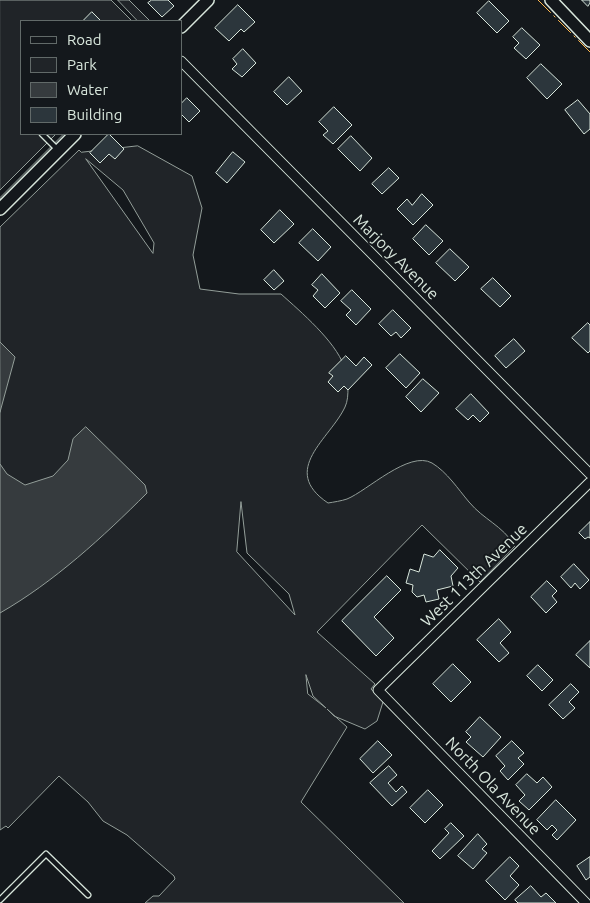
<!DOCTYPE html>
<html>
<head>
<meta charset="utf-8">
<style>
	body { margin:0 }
	#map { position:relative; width:590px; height:903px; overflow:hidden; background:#14181c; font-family:Ubuntu,sans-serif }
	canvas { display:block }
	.legend { position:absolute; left:20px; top:20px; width:162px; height:115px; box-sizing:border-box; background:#14181c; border:1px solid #626a69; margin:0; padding:6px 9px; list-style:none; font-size:15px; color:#d8e6dc }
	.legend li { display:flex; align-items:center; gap:10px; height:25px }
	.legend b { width:25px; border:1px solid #626a69 }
</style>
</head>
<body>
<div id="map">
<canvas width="590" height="903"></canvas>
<ul class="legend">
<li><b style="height:6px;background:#14181c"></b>Road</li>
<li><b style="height:14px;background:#202428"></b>Park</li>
<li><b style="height:14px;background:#363b3e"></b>Water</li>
<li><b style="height:14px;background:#2c363c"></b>Building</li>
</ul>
</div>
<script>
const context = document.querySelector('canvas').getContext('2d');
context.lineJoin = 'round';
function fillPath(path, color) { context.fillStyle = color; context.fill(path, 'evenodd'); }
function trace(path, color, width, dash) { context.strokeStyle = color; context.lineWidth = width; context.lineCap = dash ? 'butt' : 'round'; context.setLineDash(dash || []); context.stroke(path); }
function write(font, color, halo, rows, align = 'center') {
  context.font = font + ' Ubuntu,sans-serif'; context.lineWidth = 4; context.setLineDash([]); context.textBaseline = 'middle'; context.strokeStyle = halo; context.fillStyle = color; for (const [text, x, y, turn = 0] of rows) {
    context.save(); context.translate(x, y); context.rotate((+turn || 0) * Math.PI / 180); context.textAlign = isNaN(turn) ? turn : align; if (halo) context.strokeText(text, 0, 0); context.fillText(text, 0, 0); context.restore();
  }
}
const green = new Path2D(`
	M0 0H111L132 21H21V134H56L0 190Z
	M118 0H129L150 21H138Z
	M64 134H67L0 201V198Z
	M138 146 192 176 202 208 193 255 200 289 239 294H281C301 312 335 341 344 366 348 376 350 397 345 407 330 439 279 470 328 503 334 502 341 501 347 499 367 491 409 450 432 463 447 472 458 489 469 502 484 520 502 525 515 546L480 582 422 525 317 632 375 684 371 689 383 702 377 721 365 729 334 716 327 709 347 727 301 802 404 903H145L153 896H159L175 879 174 876 127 835 103 821 88 802 59 776 8 828 6 826 0 830V227L79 150 81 152ZM86 159 123 190 154 243 153 253ZM241 502 247 553 289 594 295 615 237 552ZM306 675 313 696 326 708 308 694Z`);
const water = new Path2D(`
	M0 342 15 357 0 412Z
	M86 427 145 485 147 493C103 537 54 582 0 613V464L7 474 25 485 53 476 68 460 73 439Z`);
const building = new Path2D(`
	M152 0H168L174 6 162 17 148 3Z
	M582 0H590V3L588 6Z
	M489 1 509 21 497 33 477 13Z
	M238 5 255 22 244 32 241 29 229 41 215 28Z
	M92 12 101 21H83Z
	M522 28 540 45 526 59 514 48 519 43 513 37Z
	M243 49 256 63 242 77 232 69 237 64 233 59Z
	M541 64 562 84 547 99 527 78Z
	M289 77 302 91 287 105 274 92Z
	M187 98 200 111 189 122 181 114V104Z
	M578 100 590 114V129L584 134 565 110Z
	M334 107 352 125 333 144 323 135 328 131 319 122Z
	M109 134 124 149 115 159 109 154 100 163 90 153Z
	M351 136 372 158 360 171 338 149Z
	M233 152 245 162 227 183 216 173Z
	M389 168 399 178 382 194 372 184Z
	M422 194 433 205 413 225 397 209 407 199 412 205Z
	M280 210 294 224 274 243 261 230Z
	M426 225 443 241 429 255 413 239Z
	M313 229 331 247 318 261 299 243Z
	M450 249 469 267 455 281 436 263Z
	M274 270 284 281 274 290 264 280Z
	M322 274 340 293 325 308 313 296 318 290 312 285Z
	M493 278 511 296 500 307 481 289Z
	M352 290 371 309 356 325 346 315 351 310 341 301Z
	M393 310 411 328 401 338 396 332 391 336 379 324Z
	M588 323 590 325V351L588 353 572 338Z
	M514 339 525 351 506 368 495 356Z
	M400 354 420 373 406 388 386 368Z
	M346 356 356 366 364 357 372 365 348 390 344 386 338 392 328 382 333 376 329 373Z
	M423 379 439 393 421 412 406 397Z
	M471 394 489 413 480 422 473 415 468 420 456 409Z
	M590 522V538L588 537 585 539 579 533Z
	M440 550 458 568 451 576 453 586 437 590 439 599 426 602 424 595 417 597 412 592 413 585 406 583 410 569 419 572 424 554 433 557Z
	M574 564 589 580 580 589 575 583 571 588 561 577Z
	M387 576 401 590 374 617 394 638 376 656 342 621Z
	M547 581 557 591 552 596 557 602 546 613 531 597Z
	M499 619 511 632 500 643 509 653 499 662 477 640Z
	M590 641V668L576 655Z
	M453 664 471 682 451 702 433 684Z
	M538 665 553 680 542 691 527 676Z
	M571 684 579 692 569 702 575 708 563 719 549 705Z
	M480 717 501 737 483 757 466 742 471 737 466 732Z
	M378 741 392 755 373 773 360 759Z
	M512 741 524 753 518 758 524 764 508 780 500 771 505 766 496 756Z
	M389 766 397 775 388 783 396 792 402 786 407 792 392 806 370 783Z
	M527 774 537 783 543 777 552 787 529 810 519 801 525 795 516 785Z
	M428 790 443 805 425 823 410 808Z
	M556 800 576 820 557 840 552 835 557 830 552 825 547 830 537 820Z
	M451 823 464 836 440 859 432 851 449 833 445 829Z
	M478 834 487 844 482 849 487 853 473 869 458 856Z
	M510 857 519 866 510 876 519 885 505 900 486 881Z
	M590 857V877L586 880 577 866Z
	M531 886 541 897 546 893 556 903H518L515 900Z`);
const service = new Path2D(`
	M42 134 58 150
	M0 900 46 854 88 895`);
const minor = new Path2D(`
	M181 61 590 474
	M586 903 378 690 590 482`);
const tertiary = new Path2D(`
	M551 0 590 41
	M181 27 208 0
	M0 209 75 134`);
const power = new Path2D(`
	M538 0 590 52`);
const streetNames = [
	["Marjory Avenue",396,257,45],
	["West 113th Avenue",474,575,-44],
	["North Ola Avenue",493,786,46]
];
fillPath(green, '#202428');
trace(green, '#939e99', 1);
fillPath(water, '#363b3e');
trace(water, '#939e99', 1);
fillPath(building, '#2c363c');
trace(building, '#d8e6dc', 1);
trace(service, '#d8e6dc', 7);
trace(minor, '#d8e6dc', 11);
trace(tertiary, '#d8e6dc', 14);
trace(service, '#14181c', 4.5);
trace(minor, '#14181c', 9);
trace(tertiary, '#14181c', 11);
trace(power, '#ffb74d', 1, [18, 4, 2.5, 4]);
write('16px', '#d8e6dc', '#14181c', streetNames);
</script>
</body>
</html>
